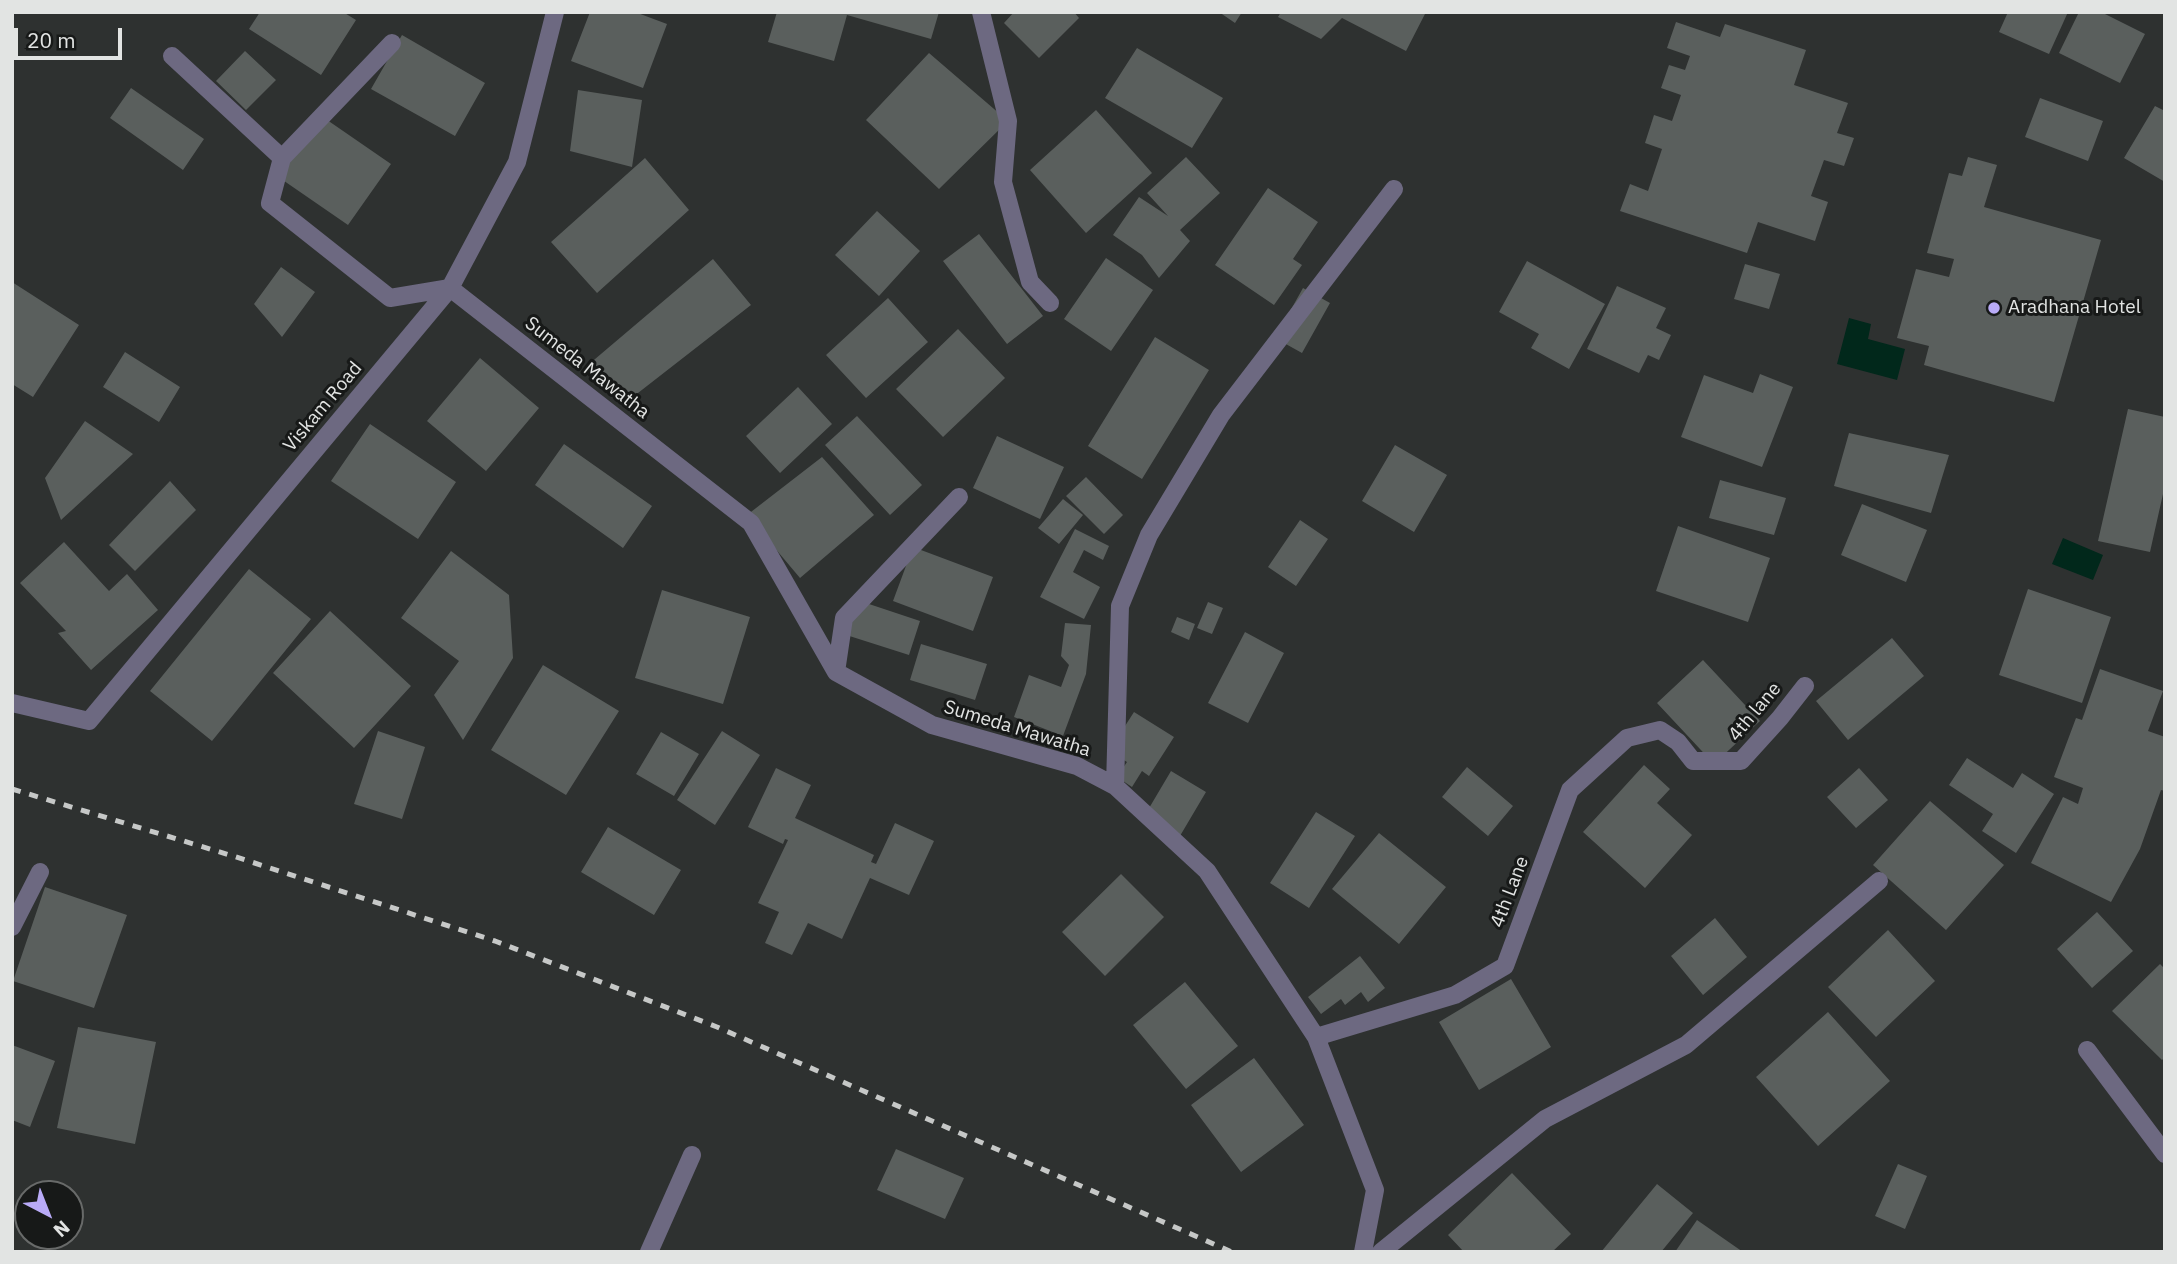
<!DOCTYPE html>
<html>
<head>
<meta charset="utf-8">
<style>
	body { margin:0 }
	#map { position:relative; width:2177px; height:1264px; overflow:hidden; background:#2e3130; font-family:"IBM Plex Sans",sans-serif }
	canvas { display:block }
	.frame { position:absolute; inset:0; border:14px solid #e2e4e3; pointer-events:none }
	.north { position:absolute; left:14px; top:1180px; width:70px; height:70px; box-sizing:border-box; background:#171918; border:2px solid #686a69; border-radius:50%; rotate:138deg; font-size:19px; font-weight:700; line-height:28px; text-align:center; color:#e2e4e3 }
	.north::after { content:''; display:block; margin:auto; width:24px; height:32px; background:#b9abf7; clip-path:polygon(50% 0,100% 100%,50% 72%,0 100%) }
	.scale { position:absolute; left:14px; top:28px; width:108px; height:32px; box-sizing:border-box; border:4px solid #e2e4e3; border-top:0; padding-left:9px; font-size:21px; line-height:24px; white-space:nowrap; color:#e2e4e3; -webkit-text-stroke:5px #171918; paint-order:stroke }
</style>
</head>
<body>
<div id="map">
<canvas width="2177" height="1264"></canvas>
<div class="frame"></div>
<div class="north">N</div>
<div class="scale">20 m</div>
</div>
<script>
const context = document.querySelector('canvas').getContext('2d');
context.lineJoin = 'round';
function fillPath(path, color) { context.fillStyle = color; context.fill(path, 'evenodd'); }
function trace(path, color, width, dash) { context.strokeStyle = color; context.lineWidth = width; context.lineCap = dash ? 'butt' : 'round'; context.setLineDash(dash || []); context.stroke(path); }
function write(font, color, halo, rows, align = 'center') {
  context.font = font + ' "IBM Plex Sans",sans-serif'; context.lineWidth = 6; context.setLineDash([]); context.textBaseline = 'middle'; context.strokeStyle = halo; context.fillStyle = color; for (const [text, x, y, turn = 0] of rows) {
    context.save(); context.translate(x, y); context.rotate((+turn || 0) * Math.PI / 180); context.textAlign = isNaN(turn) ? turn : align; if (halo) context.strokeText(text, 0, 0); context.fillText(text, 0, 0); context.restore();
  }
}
const water = new Path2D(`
	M1849 318 1871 324 1868 339 1905 349 1897 380 1837 364Z
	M2063 538 2103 555 2093 580 2052 564Z`);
const building = new Path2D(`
	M260 12H343L356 20 321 75 249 29Z
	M590 12H635L667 24 643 88 571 61Z
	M777 12H939L931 39 847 15 834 61 768 42Z
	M1014 12H1074L1079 18 1039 58 1004 23Z
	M1219 12H1242L1235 23Z
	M1281 12H1426L1406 51 1342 18 1321 39 1278 17Z
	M2008 12H2068L2049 54 1999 32Z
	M2079 12H2101L2145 34 2120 83 2059 53Z
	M1676 22 1720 37 1725 24 1806 50 1794 85 1848 103 1837 133 1854 138 1844 166 1824 160 1811 196 1828 202 1815 241 1758 222 1747 253 1620 211 1630 184 1648 191 1662 149 1645 143 1654 115 1672 121 1681 95 1661 88 1669 65 1685 70 1690 56 1667 48Z
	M402 35 485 83 455 136 371 89Z
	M1137 48 1223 98 1192 148 1105 98Z
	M245 51 276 80 246 110 216 81Z
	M929 53 1008 121 939 189 866 120Z
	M131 88 204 139 183 170 110 118Z
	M578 90 642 100 632 167 570 151Z
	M2040 98 2103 121 2088 161 2025 137Z
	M2155 106 2165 111V182L2124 158Z
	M1096 110 1152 173 1086 233 1030 170Z
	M317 113 391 164 348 225 274 174Z
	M1186 157 1220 193 1180 230 1190 241 1159 278 1142 255 1113 235 1139 197 1168 216 1147 193Z
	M1968 157 1997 165 1984 207 2101 240 2054 402 1924 365 1929 346 1897 338 1916 269 1949 277 1954 259 1927 253 1949 173 1962 176Z
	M645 158 689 210 597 293 551 242Z
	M1268 188 1318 222 1293 259 1302 265 1274 305 1215 265Z
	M877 211 920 251 879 296 835 255Z
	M979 234 1043 316 1007 344 943 261Z
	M1106 258 1153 290 1111 351 1064 319Z
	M713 259 751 305 629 400 588 365Z
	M1527 261 1605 304 1569 369 1531 348 1539 334 1499 312Z
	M1745 264 1780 274 1769 309 1734 299Z
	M281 267 315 292 282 337 254 304Z
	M12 282 79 325 33 397 12 384Z
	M1617 286 1666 308 1656 328 1671 335 1659 360 1648 355 1639 373 1587 349Z
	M1303 288 1330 303 1302 353 1275 338Z
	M888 298 928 342 866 398 826 355Z
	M958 329 1005 378 943 437 896 389Z
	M1155 337 1209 370 1142 479 1088 446Z
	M125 352 180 387 159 422 103 387Z
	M480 358 539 408 486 471 427 421Z
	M1760 374 1793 387 1762 467 1681 437 1704 375 1753 393Z
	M798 387 832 424 780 473 746 436Z
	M2128 409 2165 417V485L2150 552 2098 541Z
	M857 416 922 485 890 515 825 445Z
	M85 421 133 454 61 520 45 478Z
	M370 424 456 482 418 539 331 481Z
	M1849 433 1949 455 1931 513 1834 486Z
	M997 436 1064 467 1040 519 973 488Z
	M564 444 652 506 623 548 535 485Z
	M1395 445 1447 475 1414 532 1362 501Z
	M822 457 874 515 800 578 747 515Z
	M1086 477 1123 515 1104 534 1066 496Z
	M1720 480 1786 498 1774 535 1709 518Z
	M170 481 196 510 135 571 109 545Z
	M1063 499 1083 515 1059 544 1038 528Z
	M1862 504 1927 530 1906 582 1841 555Z
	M1300 520 1328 539 1296 586 1268 567Z
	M1678 526 1770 558 1748 622 1656 591Z
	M1075 529 1109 546 1103 560 1084 550 1073 572 1100 587 1084 619 1040 597Z
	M64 542 109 591 127 574 158 610 91 670 58 633 66 631 20 583Z
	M913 547 993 577 973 631 893 601Z
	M451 551 509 595 513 658 463 740 434 695 459 661 401 618Z
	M249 569 311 619 212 741 150 691Z
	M2028 589 2111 617 2082 703 1999 675Z
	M662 590 750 617 723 704 635 678Z
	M851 598 920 621 909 655 840 633Z
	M1208 602 1223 608 1212 634 1197 628Z
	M330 611 411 686 354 748 273 673Z
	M1177 617 1195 624 1189 640 1171 632Z
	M1065 623 1091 625 1086 674 1063 736 1014 717 1029 675 1061 687 1069 665 1061 656Z
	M1245 632 1284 653 1248 723 1208 703Z
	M1892 638 1924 676 1848 740 1816 701Z
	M921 644 987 664 975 700 910 680Z
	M1703 660 1760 721 1714 764 1657 703Z
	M543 665 619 711 566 795 491 750Z
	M2100 669 2163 691 2148 731 2165 737V791L2161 790 2140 849 2111 902 2031 863 2063 797 2078 804 2083 788 2054 777 2076 718 2082 720Z
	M1134 712 1174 737 1149 776 1142 771 1132 787 1117 777 1127 762 1109 751Z
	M378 731 425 747 402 819 354 804Z
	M722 731 760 755 715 825 677 800Z
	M661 732 699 754 674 796 636 774Z
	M1967 758 2013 788 2022 773 2054 794 2016 853 1982 831 1993 814 1949 785Z
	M1644 765 1670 789 1657 803 1692 835 1645 888 1583 832Z
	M1467 767 1513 806 1488 836 1442 797Z
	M776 768 811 785 795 818 874 855 871 862 876 864 895 823 934 841 909 895 870 878 842 939 808 923 792 955 765 943 779 912 758 903 788 840 785 839 783 844 748 827Z
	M1859 768 1888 800 1856 828 1827 797Z
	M1171 771 1206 792 1177 841 1142 820Z
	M1930 801 2004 865 1946 930 1873 865Z
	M1316 812 1355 836 1309 908 1270 883Z
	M608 827 681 870 654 915 581 872Z
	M1379 833 1446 887 1399 944 1332 889Z
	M1121 874 1164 917 1105 976 1062 932Z
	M45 887 127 915 94 1008 13 981Z
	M2097 912 2133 951 2092 988 2057 949Z
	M1715 918 1747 957 1703 995 1671 956Z
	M1888 930 1935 981 1876 1037 1828 987Z
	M1360 956 1385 988 1368 1002 1361 992 1345 1005 1341 999 1321 1014 1308 997Z
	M2160 964 2165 969V1057L2162 1060 2112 1011Z
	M1511 979 1551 1047 1479 1090 1439 1022Z
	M1185 982 1238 1046 1186 1089 1133 1025Z
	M1828 1012 1890 1081 1818 1146 1756 1077Z
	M78 1027 156 1042 135 1144 57 1128Z
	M12 1045 55 1061 30 1127 12 1120Z
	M1254 1058 1304 1125 1241 1172 1191 1105Z
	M896 1149 964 1178 945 1219 877 1190Z
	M1898 1164 1927 1176 1905 1229 1875 1216Z
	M1512 1173 1571 1234 1552 1252H1464L1448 1235Z
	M1657 1184 1693 1213 1661 1252H1601Z
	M1697 1220 1743 1252H1675Z`);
const street = new Path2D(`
	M981 12 1008 121 1003 182 1030 282 1050 303
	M392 43 282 158 270 203 390 298 450 288 751 523 836 672 932 725 1077 766 1115 786 1207 871 1316 1037 1375 1190 1363 1252
	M172 56 282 158
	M836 672 844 618 959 497
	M12 703 89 721 450 288 517 162 555 12
	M1115 786 1120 606 1149 535 1221 415 1394 189
	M12 927 40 872
	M1316 1037 1455 995 1505 966 1570 790 1627 738 1660 730 1678 742 1693 761H1741L1780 718 1805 686
	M2087 1050 2165 1154
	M649 1252 692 1155
	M1381 1252 1545 1119 1686 1045 1879 881`);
const rail = new Path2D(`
	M12 789 233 856 495 941 717 1027 1232 1252`);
const markers = [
	[1994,308,7,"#b9abf7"]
];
const poiNames = [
	["Aradhana Hotel",2008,308]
];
const streetNames = [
	["Sumeda Mawatha",587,368,38],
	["Viskam Road",323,407,-50],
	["4th lane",1755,712,-50],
	["Sumeda Mawatha",1017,729,17],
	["4th Lane",1510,892,-69]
];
fillPath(water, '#01281b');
fillPath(building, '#5a5f5d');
trace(street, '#6d6981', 18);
trace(rail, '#c6c8c7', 5, [9, 9]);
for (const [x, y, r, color] of markers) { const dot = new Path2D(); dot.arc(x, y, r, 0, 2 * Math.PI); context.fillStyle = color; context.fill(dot); trace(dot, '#171918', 2.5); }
write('19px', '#e2e4e3', '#171918', poiNames, 'left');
write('19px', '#e2e4e3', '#171918', streetNames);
</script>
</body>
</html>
